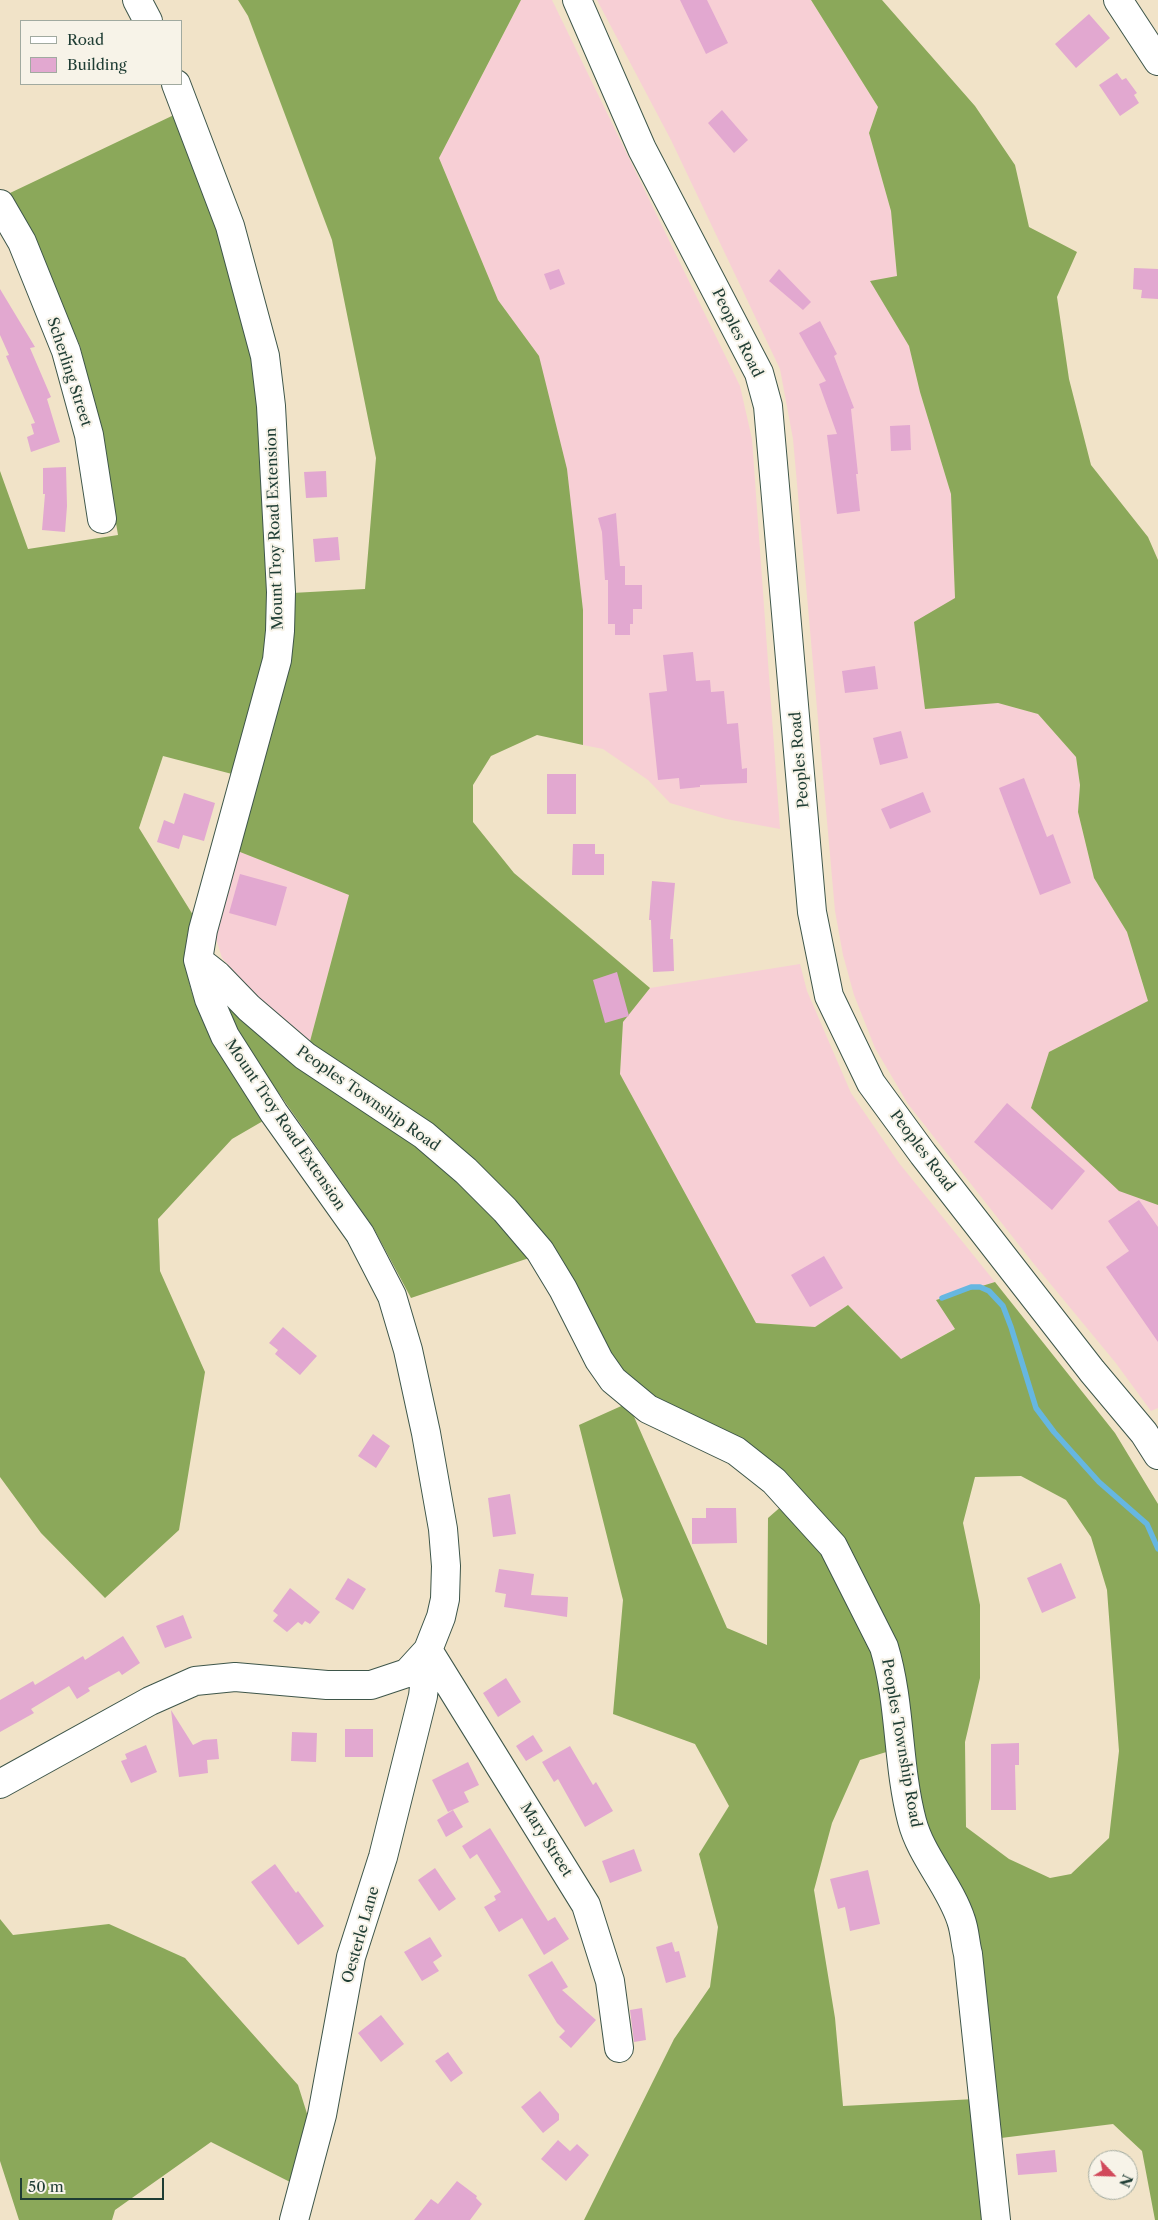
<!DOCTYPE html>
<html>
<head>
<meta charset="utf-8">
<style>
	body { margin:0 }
	#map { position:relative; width:1158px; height:2220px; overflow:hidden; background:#f1e3c8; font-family:"Libre Caslon Text",serif }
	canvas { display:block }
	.legend { position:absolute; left:20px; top:20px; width:162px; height:65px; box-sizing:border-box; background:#f7f3e8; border:1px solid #a1aaa0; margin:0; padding:6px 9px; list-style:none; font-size:15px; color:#1f3d34 }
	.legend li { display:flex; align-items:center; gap:10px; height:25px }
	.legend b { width:25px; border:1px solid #a1aaa0 }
	.north { position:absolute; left:1088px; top:2150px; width:50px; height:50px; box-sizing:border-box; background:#f7f3e8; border:1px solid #a1aaa0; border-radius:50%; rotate:114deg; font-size:14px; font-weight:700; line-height:20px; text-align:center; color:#1f3d34 }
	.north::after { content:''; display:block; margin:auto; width:18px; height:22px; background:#d1495b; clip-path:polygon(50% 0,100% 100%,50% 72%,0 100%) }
	.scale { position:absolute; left:20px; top:2178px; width:144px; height:22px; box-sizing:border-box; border:2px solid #1f3d34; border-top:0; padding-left:6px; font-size:15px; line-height:18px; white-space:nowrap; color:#1f3d34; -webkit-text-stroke:4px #f7f3e8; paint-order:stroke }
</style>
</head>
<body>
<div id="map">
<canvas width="1158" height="2220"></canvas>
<ul class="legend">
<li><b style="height:6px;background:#fff"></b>Road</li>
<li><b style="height:14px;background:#e2a8d0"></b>Building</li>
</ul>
<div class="north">N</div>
<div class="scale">50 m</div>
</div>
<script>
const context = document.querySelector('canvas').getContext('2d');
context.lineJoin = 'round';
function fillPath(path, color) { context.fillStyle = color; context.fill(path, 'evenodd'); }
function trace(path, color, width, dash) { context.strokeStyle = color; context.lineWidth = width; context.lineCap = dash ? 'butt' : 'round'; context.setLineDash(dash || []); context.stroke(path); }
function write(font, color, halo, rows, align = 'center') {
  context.font = font + ' "Libre Caslon Text",serif'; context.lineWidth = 4; context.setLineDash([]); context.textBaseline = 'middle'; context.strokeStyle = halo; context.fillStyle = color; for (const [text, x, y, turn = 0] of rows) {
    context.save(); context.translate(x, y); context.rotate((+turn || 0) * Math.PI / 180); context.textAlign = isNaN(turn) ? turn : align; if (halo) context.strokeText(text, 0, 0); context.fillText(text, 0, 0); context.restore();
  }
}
const built = new Path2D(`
	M521 0H552L740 386 752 439 780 829 726 819 670 803 648 780 603 749 583 745V610L539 356 498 300 439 158Z
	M597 0H811L878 107 869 133 891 211 897 276 871 281 909 346 920 392 951 494 955 598 925 708 998 703 1038 714 1076 757 1080 785 1078 812 1094 878 1127 932 1148 1002 1049 1052 1146 1200 1158 1205V1408L1151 1411 1115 1362 1034 1264 908 1104 875 1048 854 995 843 955 835 911 793 439 780 369 671 140Z
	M235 850 349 895 309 1045 282 1025 222 958 214 932Z
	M800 964 807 991 851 1093 899 1163 995 1282 937 1299 956 1328 901 1359 848 1305 815 1327 756 1323 620 1074 623 1022 650 988Z`);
const forest = new Path2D(`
	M238 0H521L439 158 498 300 539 356 567 469 583 610V745L537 735 491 756 473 785V822L514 873 650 988 623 1022 620 1074 756 1323 815 1327 848 1305 901 1359 955 1329 936 1300 995 1282 1115 1433 1158 1504V2220H1155L1142 2151 1113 2124 993 2139 968 1916 923 1829 909 1745 835 1540 627 1384 569 1283 309 1045 349 895 235 850C248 810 261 770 272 729 286 680 297 646 292 593L365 589 376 458 332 240 248 16ZM1021 1476 1066 1500 1091 1537 1107 1590 1119 1751 1109 1838 1071 1874 1050 1878 1009 1859 966 1827 965 1742 980 1678V1605L963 1523 975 1477Z
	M811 0H882L975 106 1015 165 1029 227 1077 252 1057 297 1069 379 1091 465 1148 537 1158 560V1205L1119 1191 1031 1108 1049 1052 1148 1001 1127 932 1094 878 1078 812 1080 785 1076 757 1038 714 998 703 925 709 914 622 955 598 951 494 920 392 909 346 870 281 897 276 891 211 869 133 878 107Z
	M176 114 220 238 254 364 261 443 272 631 232 774 163 756 139 828 193 915C191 922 188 930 187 937 176 999 232 1072 263 1121L232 1139 158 1219 160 1271 205 1372 179 1530 105 1598 41 1533 0 1477V471L28 549 118 535 102 439 80 346 33 240 10 193Z
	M217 988 355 1100 462 1179 532 1257 411 1298 373 1227 233 1028Z
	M628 1403 727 1628 767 1645 768 1518 784 1504 824 1550 869 1632 893 1750 860 1760 832 1823 814 1890 835 2018 843 2106 975 2099 989 2220H584L674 2039 710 1987 718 1927 699 1854 729 1806 695 1744 613 1714 623 1600 579 1425Z
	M0 1919 13 1935 109 1924 185 1958 298 2085 309 2120 292 2183 211 2142 115 2210 112 2220H19L0 2161Z`);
const stream = new Path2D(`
	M942 1298 971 1287H980L989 1291 1003 1306 1011 1327 1036 1408 1054 1432 1099 1482 1147 1524 1158 1549`);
const building = new Path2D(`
	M680 0H707L728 43 706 54Z
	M1089 14 1110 38 1076 68 1055 44Z
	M1117 73 1122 80 1126 78 1137 93 1134 95 1139 103 1120 116 1099 85Z
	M722 110 748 140 734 153 708 123Z
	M1134 268 1158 269V299L1141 298 1142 290 1133 289Z
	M559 269 565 284 550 290 544 274Z
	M779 269 811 302 803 310 769 281Z
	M0 289 35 347 30 348 51 397 47 399 60 442 31 452 27 437 34 434 31 424 35 423 6 356 9 355 0 335Z
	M820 321 837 354 834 356 854 408 851 409 858 474H856L860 511 837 514 827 435 837 434 819 384 826 381 799 333Z
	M910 425 911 450 891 451 890 426Z
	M66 467 67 506 65 532 42 530 45 494H43V468Z
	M326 471 327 497 306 498 304 472Z
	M616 513 620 566H625V585H642V609H633V624H630V635H615V624H608V580H605L602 532 598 518Z
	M338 537 340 560 315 562 313 539Z
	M693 652 696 681 710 680 711 692 724 691 727 724 738 723 742 769 747 768V783L700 785V787L680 789 679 778 658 780 649 693 667 691 663 655Z
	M875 666 878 689 845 693 842 671Z
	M901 731 908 758 880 765 873 738Z
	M547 774H576V814H547Z
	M1024 778 1047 837 1053 834 1071 883 1040 895 999 788Z
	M923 792 931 812 890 829 881 809Z
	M184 793 215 803 204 841 183 835 179 849 157 842 164 820 174 824Z
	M573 844H595V854H604V875H572Z
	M240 874 287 887 276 926 229 913Z
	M652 881 675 883 670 939H673L674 971 653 972 651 920H649Z
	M617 972 629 1016 605 1023 593 980Z
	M1007 1103 1085 1171 1052 1210 974 1142Z
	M1139 1200 1158 1227V1342L1106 1267 1129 1251 1108 1221Z
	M824 1256 843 1288 810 1307 791 1275Z
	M283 1327 317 1356 300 1375 275 1354 278 1350 269 1343Z
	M373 1434 390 1446 376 1468 358 1456Z
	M510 1494 516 1534 493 1537 488 1498Z
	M706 1508H736L737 1543 692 1544V1518H706Z
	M1061 1563 1076 1598 1042 1613 1027 1578Z
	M499 1569 534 1574 531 1595 568 1597 567 1617 504 1607 506 1594 495 1592Z
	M348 1578 366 1589 353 1610 335 1599Z
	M290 1588 320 1612 310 1624 305 1621 302 1625 298 1622 287 1632 273 1621 278 1615 273 1611Z
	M183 1615 192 1638 165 1648 156 1626Z
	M123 1636 140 1663 122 1675 119 1671 88 1688 90 1691 77 1699 69 1686 31 1709 34 1713 0 1732V1700L33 1681 35 1685 83 1656 85 1660Z
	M506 1678 521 1702 498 1717 483 1693Z
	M171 1710 193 1745 203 1740 217 1739 219 1759 207 1760 208 1773 179 1777Z
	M345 1729H373V1757H345Z
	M292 1732 317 1733 316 1762 291 1761Z
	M533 1735 543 1751 526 1761 516 1746Z
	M1019 1743V1765H1015L1016 1810H991V1744Z
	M146 1745 157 1772 131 1783 121 1761 127 1759 125 1754Z
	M570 1746 593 1785 596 1782 613 1811 585 1827 558 1779 554 1782 542 1762Z
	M468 1762 479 1785 464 1792 469 1802 448 1812 432 1780Z
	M453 1810 463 1827 446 1837 437 1820Z
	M490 1828 548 1921 555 1917 569 1939 544 1955 522 1918 499 1932 484 1907 496 1900 494 1896 501 1892 477 1854 470 1859 462 1846Z
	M634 1849 642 1871 610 1883 602 1861Z
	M275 1864 296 1893 298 1891 324 1926 298 1945 251 1882Z
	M435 1868 456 1899 439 1911 418 1880Z
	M868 1870 880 1924 850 1931 845 1907 838 1909 830 1879Z
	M430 1937 442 1956 433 1962 439 1971 422 1981 404 1952Z
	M672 1942 675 1952 679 1951 686 1977 666 1983 656 1947Z
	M552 1961 568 1987 562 1990 596 2020 571 2048 559 2037 565 2031 557 2023 528 1975Z
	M642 2008 646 2040 634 2042 630 2010Z
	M381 2015 404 2044 381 2062 358 2033Z
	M448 2052 463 2073 451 2082 435 2061Z
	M540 2091 559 2114V2120L543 2133 521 2107Z
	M558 2140 570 2151 577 2144 589 2155 566 2181 541 2159Z
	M1055 2150 1057 2172 1018 2175 1016 2154Z
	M457 2181 477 2196 476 2198 482 2204 470 2220H414L431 2199 438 2204Z`);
const minor = new Path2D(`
	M137 0 148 21
	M1118 0 1158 61
	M0 204 22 242 66 351 89 435 102 519
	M198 960 217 975 249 1008 305 1056 424 1135 466 1171 505 1210 540 1251 563 1289 599 1360 613 1380 648 1409 736 1451 774 1481 833 1546 884 1647C901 1703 897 1764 912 1821 921 1856 950 1886 961 1920 965 1931 965 1943 968 1954L996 2220
	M428 1650 586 1905 610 1981 619 2048
	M0 1784 150 1701 195 1681 235 1677 327 1685H371L407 1673 428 1650 441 1617 445 1599 446 1566 443 1529 426 1433 408 1350 392 1296 360 1234 274 1113 225 1036 209 999 198 960 203 930 277 660 280 631 281 592 271 406 265 356 230 226 176 84
	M294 2220 322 2115 351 1957 383 1857 423 1696 428 1650`);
const major = new Path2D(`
	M577 0 642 149 759 373 768 406 812 912 829 996 871 1083 923 1154 1092 1371 1144 1433 1158 1455`);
const streetNames = [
	["Peoples Road",737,333,64],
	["Scherling Street",69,372,72],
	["Mount Troy Road Extension",275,529,-92],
	["Peoples Road",800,760,-95],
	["Peoples Township Road",368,1099,35],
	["Mount Troy Road Extension",285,1125,56],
	["Peoples Road",922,1151,53],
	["Peoples Township Road",901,1743,80],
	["Mary Street",546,1840,58],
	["Oesterle Lane",361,1935,-74]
];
fillPath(built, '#f7cfd5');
fillPath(forest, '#8ba85a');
trace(stream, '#66b7e1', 5.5);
fillPath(building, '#e2a8d0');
trace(minor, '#3e564a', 30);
trace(major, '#3e564a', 30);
trace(minor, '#fff', 28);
trace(major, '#fff', 28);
write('15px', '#1f3d34', '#f7f3e8', streetNames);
</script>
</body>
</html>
